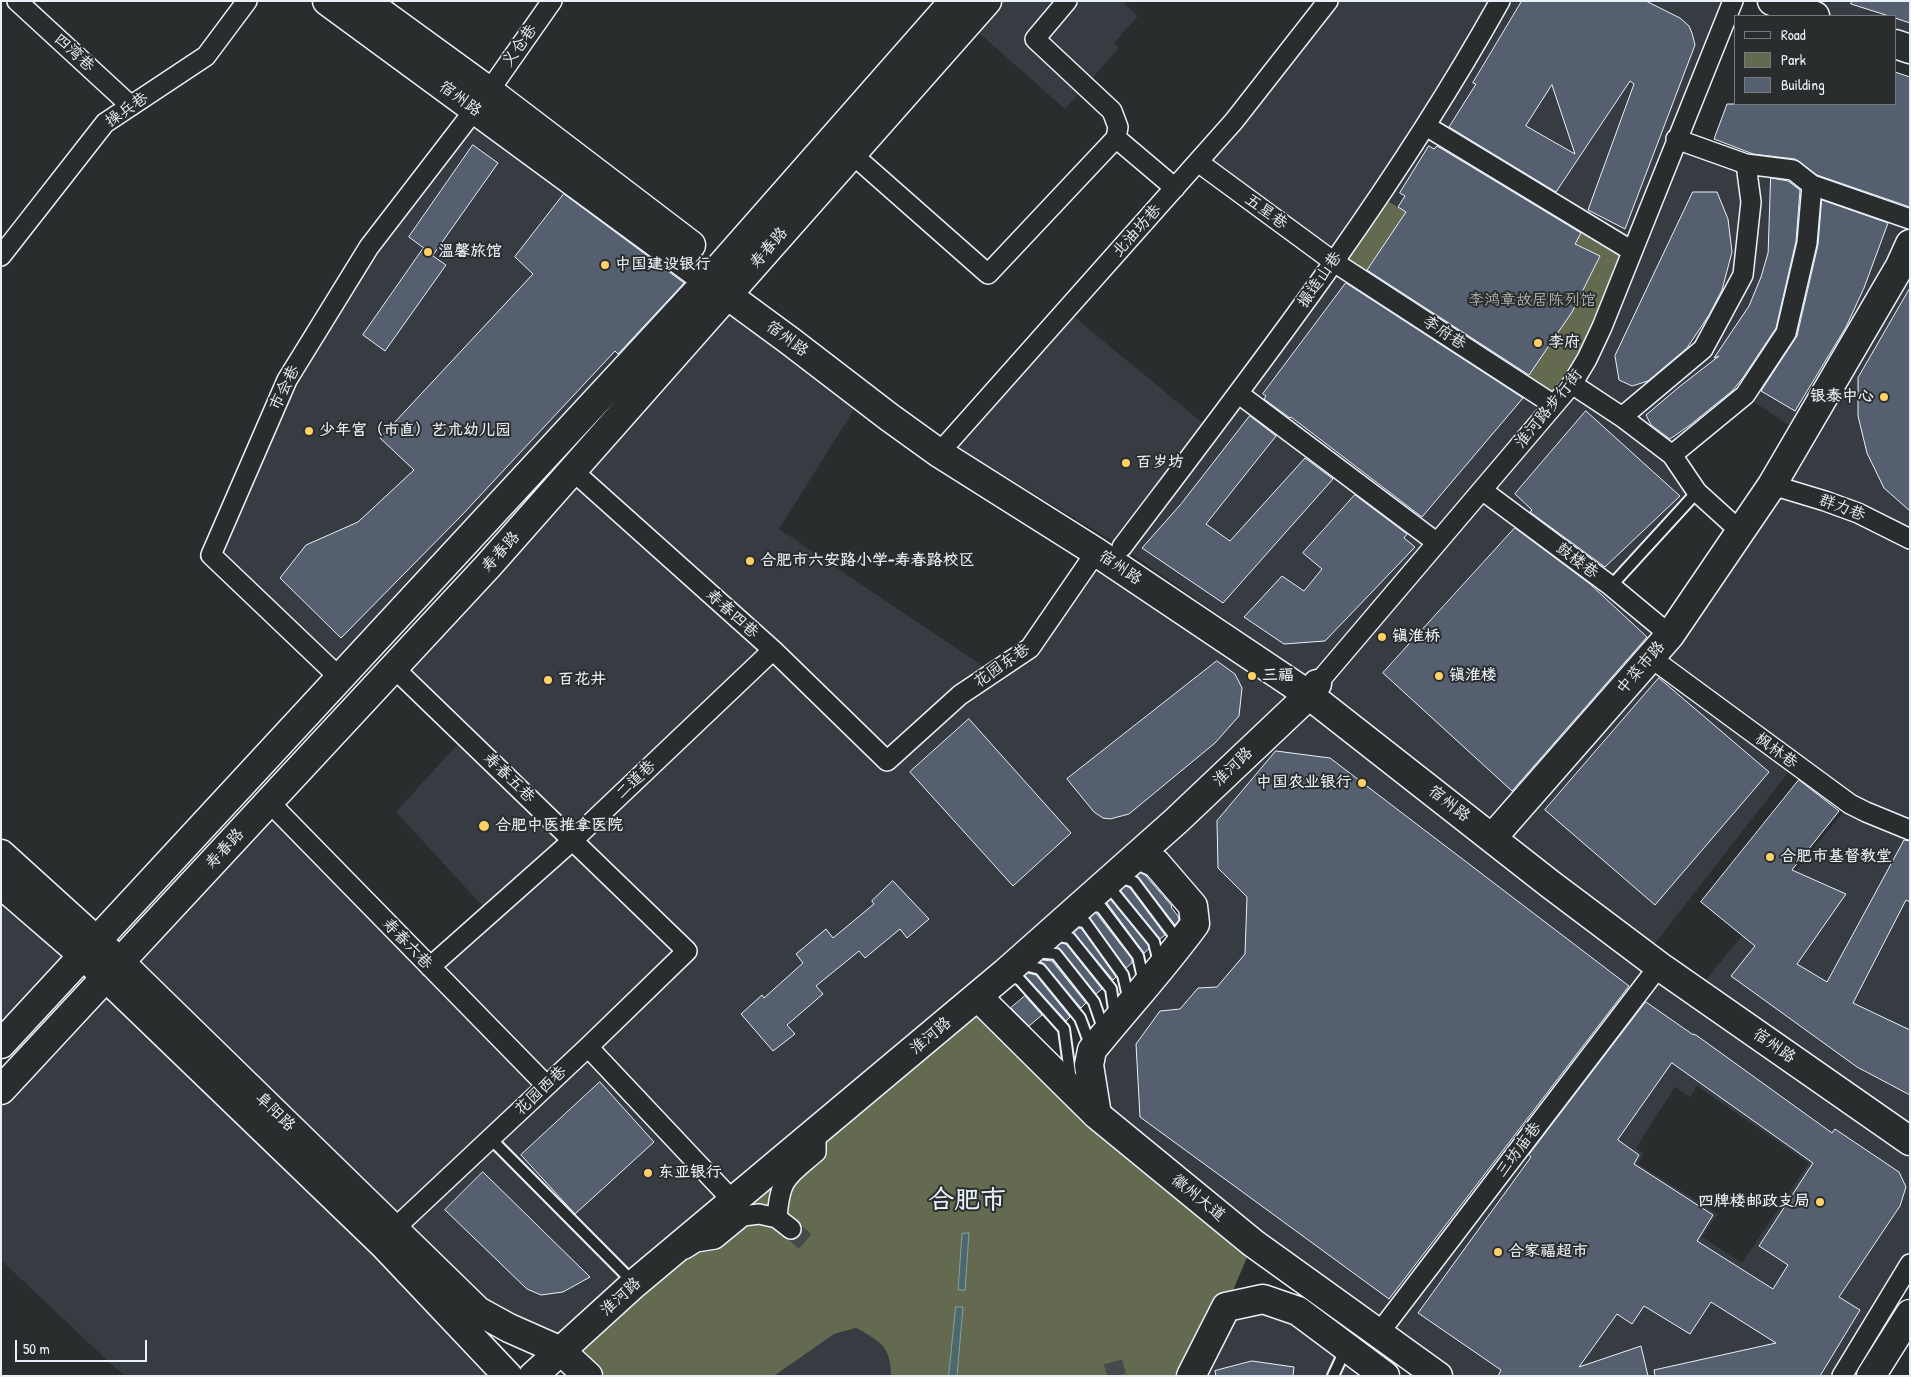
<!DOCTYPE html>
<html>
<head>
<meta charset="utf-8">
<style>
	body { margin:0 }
	#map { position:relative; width:1911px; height:1377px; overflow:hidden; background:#2a2d2e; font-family:"Patrick Hand",sans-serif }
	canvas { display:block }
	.frame { position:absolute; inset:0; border:2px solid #e8f1f8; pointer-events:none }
	.legend { position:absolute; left:1734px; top:15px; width:162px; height:90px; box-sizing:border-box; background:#2a2d2e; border:1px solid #767b7f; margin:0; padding:6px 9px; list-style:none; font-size:15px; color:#e8f1f8 }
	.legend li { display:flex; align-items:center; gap:10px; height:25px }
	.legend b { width:25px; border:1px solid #767b7f }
	.scale { position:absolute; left:15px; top:1340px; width:132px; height:22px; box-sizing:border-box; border:2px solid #e8f1f8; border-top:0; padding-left:6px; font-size:15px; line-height:18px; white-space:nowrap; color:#e8f1f8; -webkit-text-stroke:4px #2a2d2e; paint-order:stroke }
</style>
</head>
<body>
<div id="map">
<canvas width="1911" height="1377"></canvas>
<div class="frame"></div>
<ul class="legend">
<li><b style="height:6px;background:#2a2d2e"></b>Road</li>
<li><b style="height:14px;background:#636a4f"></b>Park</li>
<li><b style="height:14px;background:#565f6f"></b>Building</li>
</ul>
<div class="scale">50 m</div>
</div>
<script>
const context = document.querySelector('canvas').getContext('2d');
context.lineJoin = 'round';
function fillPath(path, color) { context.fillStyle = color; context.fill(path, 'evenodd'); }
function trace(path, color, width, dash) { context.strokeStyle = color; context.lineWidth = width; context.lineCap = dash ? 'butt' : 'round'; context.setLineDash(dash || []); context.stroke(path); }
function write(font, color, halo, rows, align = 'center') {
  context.font = font + ' "Patrick Hand","LXGW WenKai TC",sans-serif'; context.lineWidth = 4; context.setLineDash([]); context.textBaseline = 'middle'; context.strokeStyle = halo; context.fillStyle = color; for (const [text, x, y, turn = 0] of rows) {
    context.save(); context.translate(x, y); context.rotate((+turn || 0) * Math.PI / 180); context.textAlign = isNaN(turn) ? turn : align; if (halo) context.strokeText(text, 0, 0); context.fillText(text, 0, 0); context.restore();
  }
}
const built = new Path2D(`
	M987 1H1122L1138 16 1114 43 1119 48 1065 109 968 23Z
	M1328 1H1733L1676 139 1910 219V1124L1705 981 1850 804 1794 765 1653 946 1560 874 1502 826 1317 684 1122 547 949 442 1066 310 1211 430 1334 262 1198 162ZM1745 396 1802 434 1669 635 1611 586 1697 492 1673 455Z
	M1772 1H1910V49L1895 44V16H1815Z
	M474 110 707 280 340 678 211 555 287 380Z
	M727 295 862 397 779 529 993 673 1030 648 1096 552 1910 1141V1264L1842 1376H1438L1097 1115 1089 1065 1195 924 1138 855 561 1351 509 1328 120 962 269 802 430 967 490 914 396 812 465 736 394 668ZM1697 1086 1809 1163 1742 1263 1702 1237 1718 1214 1638 1164 1644 1153 1636 1148 1675 1087 1690 1097Z
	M1 884 84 956 1 1044Z
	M105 977 508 1376H125L110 1363 1 1260V1090Z
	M1263 1299 1385 1376H1191L1226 1307Z
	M856 1328 878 1340 891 1360V1376H774L834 1334Z`);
const green = new Path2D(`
	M1520 183 1632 251 1554 405 1334 262 1379 196 1475 253Z
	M978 997 1253 1243 1226 1307 1191 1376H891C891 1347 880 1341 856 1328L834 1334 774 1376H588L561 1351Z`);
const water = new Path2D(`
	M969 1233 965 1290H958L962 1234Z
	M956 1307H963L957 1376H949Z`);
const building = new Path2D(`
	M1522 1H1646L1680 18 1689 26 1692 33 1695 45 1625 229 1588 210 1634 84 1630 81 1556 192 1449 127 1476 84 1473 83ZM1552 85 1575 154 1526 126Z
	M1852 1H1910V23L1895 18V16H1889L1851 4Z
	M1895 72 1910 77V207L1817 175 1795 159 1753 154 1714 139 1727 104H1895Z
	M473 145 498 163 433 255 409 237Z
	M1429 146 1434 149 1437 146 1581 233 1575 244 1600 256 1572 312 1529 375 1367 270 1406 212 1398 207 1405 196 1400 193Z
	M1771 178 1788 181 1800 190 1796 241 1776 328 1742 379 1732 391 1690 425 1670 439 1651 425 1646 415 1679 387 1719 356 1714 358 1749 306 1761 277 1768 253Z
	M1693 192H1717L1728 219 1732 252 1722 290 1709 315 1687 348 1648 381 1632 386 1619 380 1615 356Z
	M564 194 684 283 618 354 615 351 462 515 341 638 280 578 306 545 358 522 414 470 380 438 533 274 515 257Z
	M1822 200 1888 223 1864 288 1846 327 1795 411 1761 391 1797 336 1818 245Z
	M423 249 446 265 385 351 363 335Z
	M1346 283 1523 398 1422 517 1291 417 1290 418 1264 399 1266 396 1263 394Z
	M1910 288V511L1884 488 1867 453 1858 416V378Z
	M1586 411 1680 496 1605 567 1530 512 1532 510 1515 494Z
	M1250 416 1276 436 1206 524 1230 541 1305 458 1333 479 1223 603 1142 548 1181 504Z
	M1355 495 1407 534 1404 538 1415 547 1325 641 1284 644 1244 617 1282 576 1304 591 1322 569 1303 553Z
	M1515 528 1590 584 1647 637 1512 791 1383 673Z
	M1217 661 1235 674 1242 688 1239 716 1215 743 1129 814 1110 819 1103 818 1094 812 1067 779Z
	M1659 678 1769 772 1655 905 1545 810Z
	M969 719 1071 833 1013 886 910 772Z
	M1276 751 1330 758 1629 986 1389 1299 1140 1117 1136 1044 1160 1011 1180 1009 1198 988 1217 987 1245 954 1247 897 1218 868 1217 821Z
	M1799 780 1839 811 1792 870 1846 894 1797 964 1827 982 1904 840 1910 841V902L1906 900 1853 1003 1910 1030V1095L1857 1067 1731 976 1755 946 1701 902Z
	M1141 873 1145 875 1172 906 1171 907 1178 916 1179 920 1175 925 1137 876Z
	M893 881 929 919 907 938 900 929 865 958 859 951 816 986 823 994 787 1025 795 1034 773 1051 741 1014 762 995 764 998 803 963 796 954 826 929 833 938 874 904 872 901Z
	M1126 886 1130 888 1165 935 1160 939 1121 891Z
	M1111 900 1148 945 1149 949 1144 953 1107 903Z
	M1096 913 1132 959V963L1126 968 1090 918Z
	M1079 928H1081L1116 977 1113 980 1074 933Z
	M1062 943 1066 944 1102 989 1096 994 1061 950 1057 947Z
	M1043 960 1052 961 1086 1003 1081 1008 1045 965 1041 962Z
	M1028 973 1036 975 1070 1017 1066 1021 1025 976Z
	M1025 996 1042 1015 1029 1026 1011 1008Z
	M1646 1002 1692 1034 1696 1035 1832 1133 1835 1129 1899 1172 1906 1187 1900 1206 1839 1297 1860 1310 1820 1376H1655L1654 1370 1776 1343 1711 1302 1690 1334 1644 1306 1632 1324 1617 1314 1579 1367 1641 1346 1648 1376H1498L1501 1370 1418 1313 1531 1157 1529 1155ZM1672 1063 1813 1163 1759 1246 1788 1265 1773 1289 1697 1241 1713 1215 1634 1164 1639 1155 1618 1140Z
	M600 1082 654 1142 575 1214 521 1155Z
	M483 1172 590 1277 563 1292 541 1295 527 1289 445 1210Z
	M1252 1361 1294 1367 1293 1376H1216L1215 1371Z`);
const streetTunnel = new Path2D(`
	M791 1229 810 1246
	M1113 1362 1117 1376`);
const lane = new Path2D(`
	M1611 586 1697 492
	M1117 876 1134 882 1173 934 1175 944
	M1102 891 1114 893 1154 942 1159 963
	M1087 905 1101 907 1138 956 1144 983
	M1072 920 1085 922 1123 975 1129 1001
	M1054 935 1070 938 1111 989 1115 1016
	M1035 952 1056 954 1094 1002 1104 1031
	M1021 964 1040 969 1080 1018 1091 1047
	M1007 974 1020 980 1064 1029 1071 1081
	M490 1138 634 1283
	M1333 1376 1346 1348`);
const street = new Path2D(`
	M17 1 131 106
	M1426 126 1632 251
	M1116 138 1175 188
	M852 154 988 274 1116 138 1118 127 1112 111 1035 39 1067 1
	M1198 162 1334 262 1554 405
	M1746 164 1793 170 1812 185 1910 219
	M1 256 105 123 206 56 247 1
	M1572 384 1622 417 1672 455 1697 492 1740 531
	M1239 394 1436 542
	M1622 417 1703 349 1743 275 1751 202 1746 164 1676 139
	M939 453 1234 121 1328 1
	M1672 455 1745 395 1786 333 1807 243 1812 185
	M573 471 773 650 887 761 960 695 1030 648 1096 552
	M1772 485 1825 501 1858 513 1910 539
	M1482 490 1611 586 1670 635
	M1122 547C1256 370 1392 195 1500 1
	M1650 657 1850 804 1866 812 1910 830
	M340 678 211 555 287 380 369 247 489 91 552 1
	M1317 684 1572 384 1587 359 1602 327 1733 1
	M269 802 546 1085
	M430 967 573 840 773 650
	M588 1047 733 1201
	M777 1218C780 1177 787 1177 816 1152V1132
	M394 1229 588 1047 687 951 394 668
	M685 1249 696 1242 715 1239 743 1216 759 1214 777 1218 791 1229
	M1379 1333 1659 966
	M1842 1376 1910 1264`);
const secondary = new Path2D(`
	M327 1 790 341 889 417 939 453 1096 552 1309 695 1550 884 1659 966 1910 1141
	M365 1 489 91 691 245
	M1772 1 1815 16
	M1895 44 1910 49
	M1492 838 1670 635 1772 485 1900 266 1910 244
	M978 997 1097 1115 1253 1243 1438 1376
	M1097 1115 1089 1065 1092 1050C1126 1008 1163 968 1195 924L1193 906 1156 863 1138 855
	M533 1376 634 1284 1005 973 1176 821 1309 695 1317 684
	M1191 1376 1226 1307 1263 1299 1298 1311 1385 1376`);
const primary = new Path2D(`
	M1 854 120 962 478 1311 509 1328 561 1351 588 1376
	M1 884 84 956 384 1245 508 1376
	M1 1044 720 267 954 1
	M1 1090 488 566 987 1`);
const highway = new Path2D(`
	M1871 1376 1910 1314`);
const markers = [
	[428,252,5,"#ffd166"],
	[605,265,5,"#ffd166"],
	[1538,343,5,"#ffd166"],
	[1884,397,5,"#ffd166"],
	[309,431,5,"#ffd166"],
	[1126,463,5,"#ffd166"],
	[750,561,5,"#ffd166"],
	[1382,637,5,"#ffd166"],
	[1252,676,5,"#ffd166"],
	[1439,676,5,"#ffd166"],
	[548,680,5,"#ffd166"],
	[1362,783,5,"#ffd166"],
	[484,826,6,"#ffd166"],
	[1770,857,5,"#ffd166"],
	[648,1173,5,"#ffd166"],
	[1820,1202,5,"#ffd166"],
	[1498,1252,5,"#ffd166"]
];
const streetNames = [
	["义仓巷",520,46,-55],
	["四湾巷",74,53,42],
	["宿州路",460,99,36],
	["操兵巷",127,110,-35],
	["五星巷",1266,212,36],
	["北油坊巷",1137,231,-48],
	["寿春路",769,248,-49],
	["撮造山巷",1320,280,-55],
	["李府巷",1444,333,33],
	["宿州路",787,339,37],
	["市会巷",285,388,-64],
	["淮河路步行街",1549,409,-51],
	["群力巷",1842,508,21],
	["寿春路",501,552,-48],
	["鼓楼巷",1577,561,37],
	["宿州路",1120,568,34],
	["寿春四巷",732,614,42],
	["花园东巷",1002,666,-35],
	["中菜市路",1641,668,-49],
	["枫林巷",1776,751,36],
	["淮河路",1233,767,-44],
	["寿春五巷",509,778,44],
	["二道巷",636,780,-44],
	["宿州路",1449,804,38],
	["寿春路",225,849,-47],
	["寿春六巷",407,944,46],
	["淮河路",931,1036,-40],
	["宿州路",1774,1046,35],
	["花园西巷",541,1091,-43],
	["阜阳路",275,1112,44],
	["三坊庙巷",1519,1150,-53],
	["徽州大道",1198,1198,39],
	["淮河路",621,1297,-42]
];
const poiNames = [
	["温馨旅馆",438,252],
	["中国建设银行",615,265],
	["李府",1548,343],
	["银泰中心",1874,397,"right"],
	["少年宫（市直）艺术幼儿园",319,431],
	["百岁坊",1136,463],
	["合肥市六安路小学-寿春路校区",760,561],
	["镇淮桥",1392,637],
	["三福",1262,676],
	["镇淮楼",1449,676],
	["百花井",558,680],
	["中国农业银行",1352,783,"right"],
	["合肥中医推拿医院",495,826],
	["合肥市基督教堂",1780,857],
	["东亚银行",658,1173],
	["四牌楼邮政支局",1810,1202,"right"],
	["合家福超市",1508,1252]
];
const parkNames = [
	["李鸿章故居陈列馆",1532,301]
];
const townNames = [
	["合肥市",967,1201]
];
fillPath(built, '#373c42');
fillPath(green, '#636a4f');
fillPath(water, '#4b696d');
trace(water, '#8a9fa5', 1);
fillPath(building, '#565f6f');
trace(building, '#e8f1f8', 1);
trace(streetTunnel, '#464a4c', 19, [19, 9]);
trace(lane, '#e8f1f8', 14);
trace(street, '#e8f1f8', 22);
trace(secondary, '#e8f1f8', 31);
trace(primary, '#e8f1f8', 31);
trace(highway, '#e8f1f8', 31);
trace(lane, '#2a2d2e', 10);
trace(street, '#2a2d2e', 19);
trace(secondary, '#2a2d2e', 28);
trace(primary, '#2a2d2e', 28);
trace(highway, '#2a2d2e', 28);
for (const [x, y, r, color] of markers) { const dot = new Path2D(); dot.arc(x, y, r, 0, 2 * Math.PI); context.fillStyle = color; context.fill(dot); trace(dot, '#2a2d2e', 2); }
write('16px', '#e8f1f8', '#2a2d2e', streetNames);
write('bold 16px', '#e8f1f8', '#2a2d2e', poiNames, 'left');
write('16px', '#acb4ac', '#2a2d2e', parkNames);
write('bold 26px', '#e8f1f8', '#2a2d2e', townNames);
</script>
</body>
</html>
